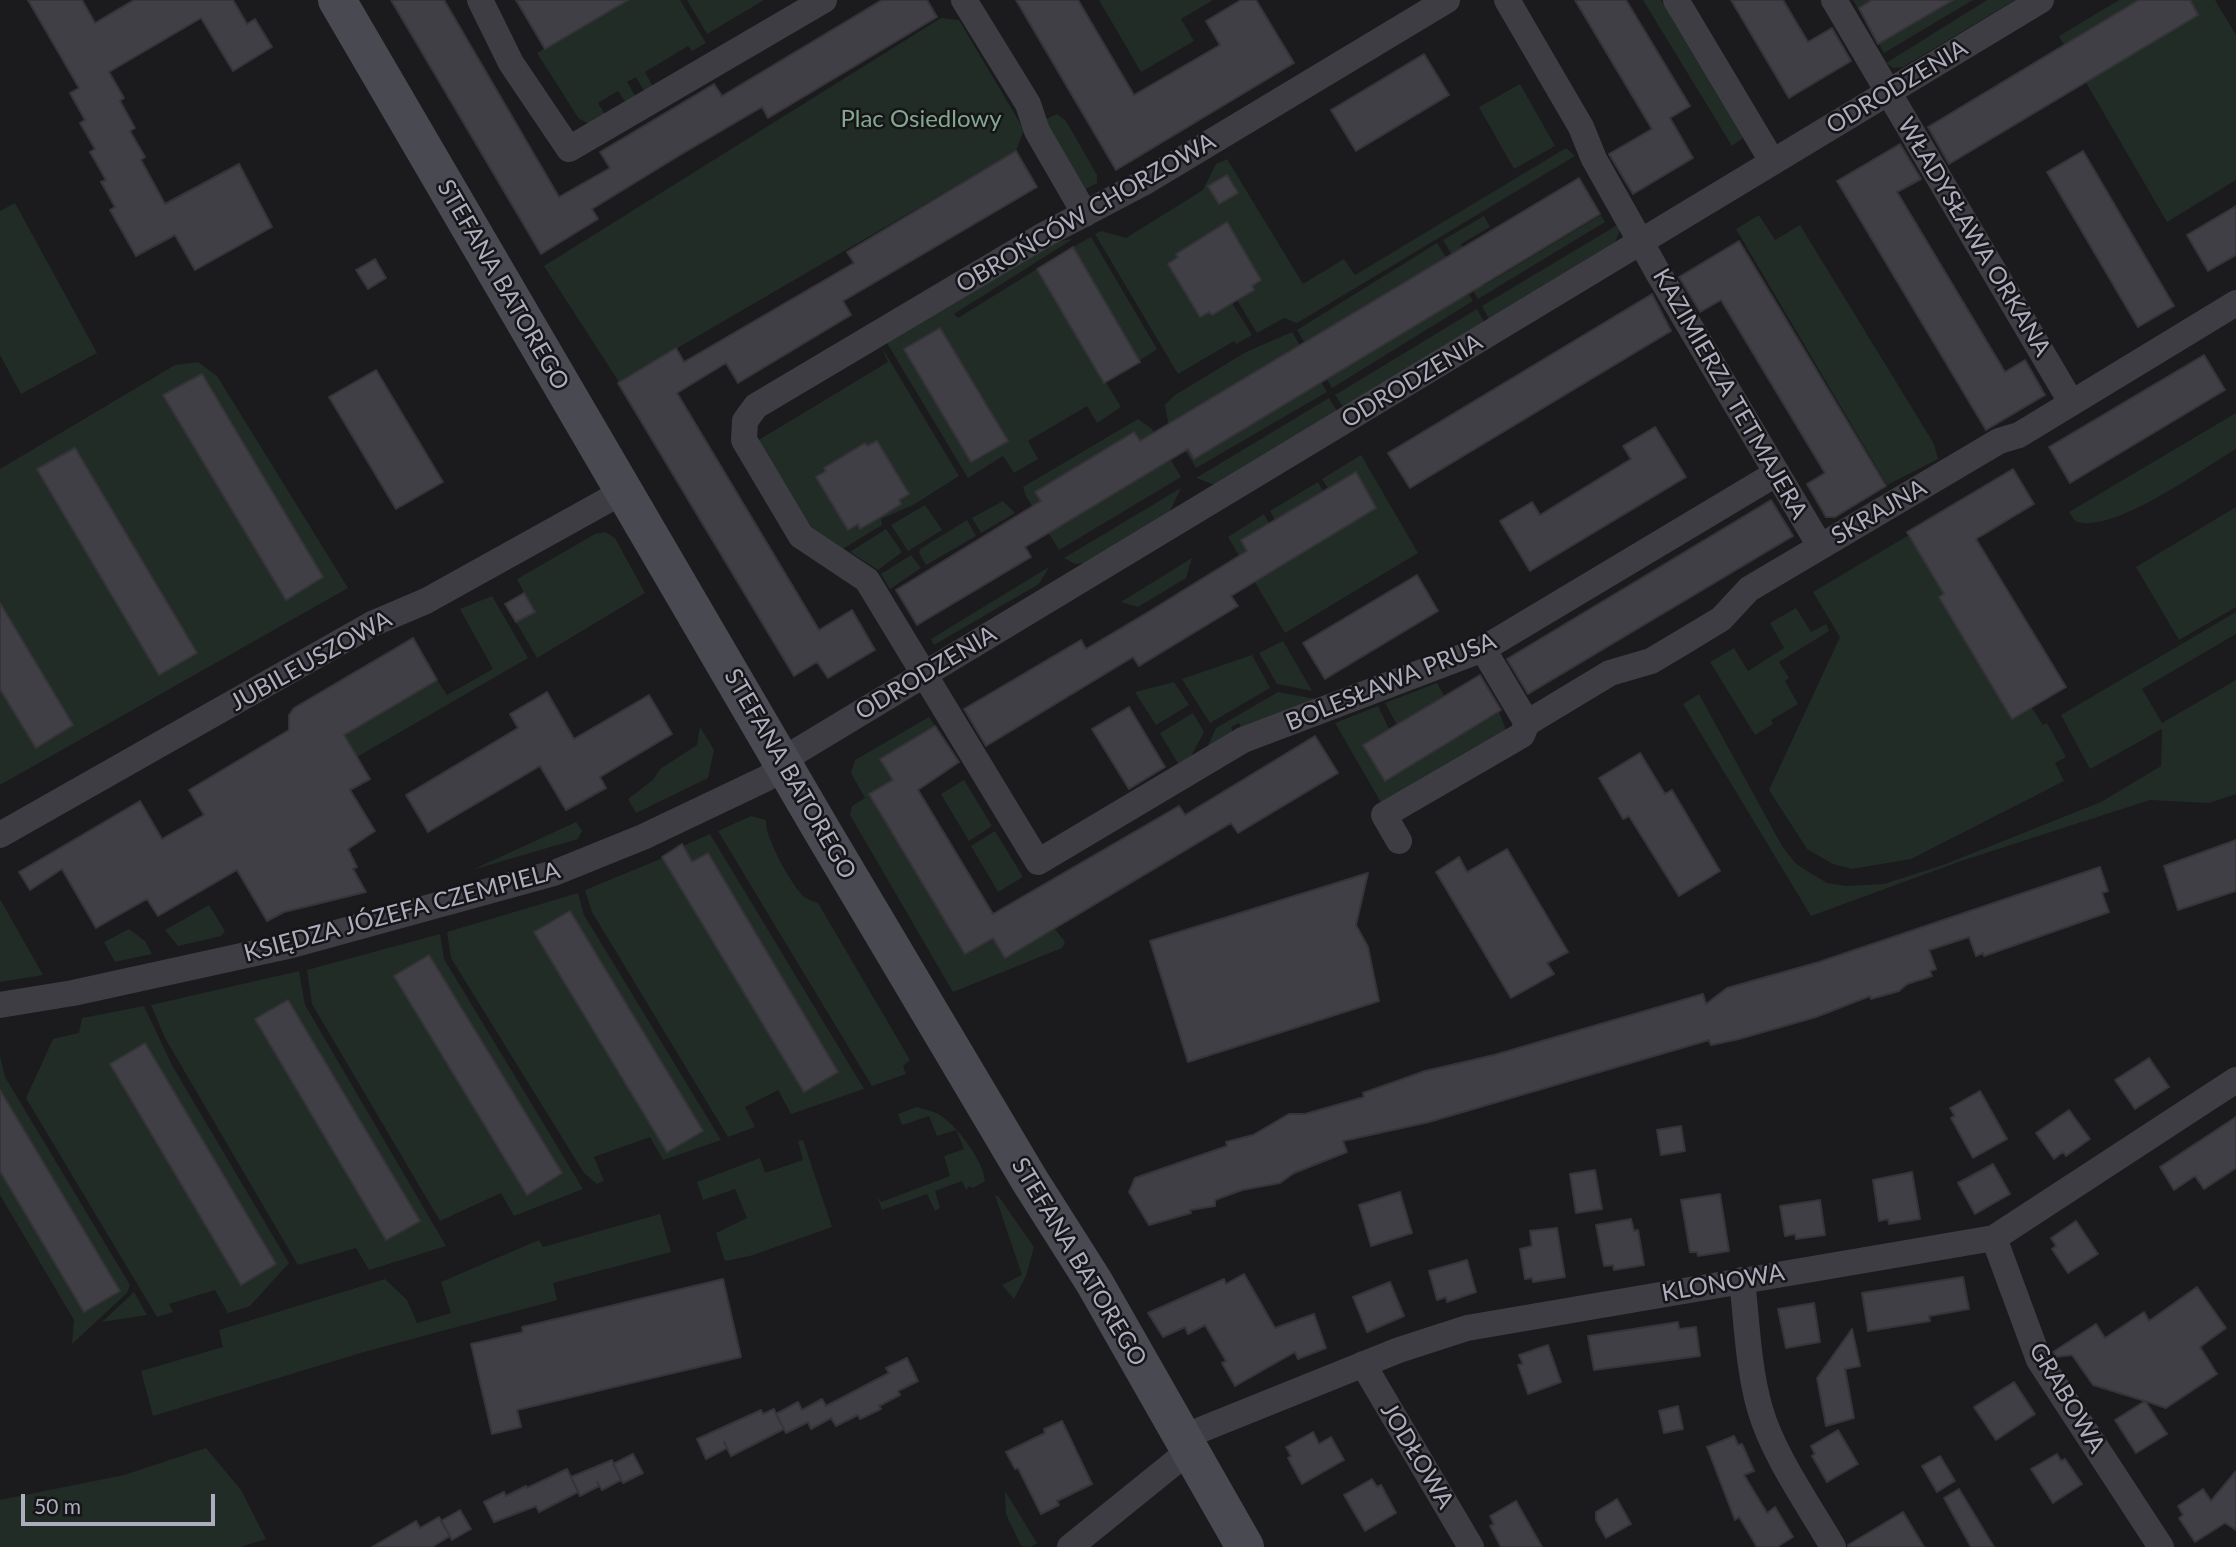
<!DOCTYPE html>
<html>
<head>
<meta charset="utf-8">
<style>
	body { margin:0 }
	#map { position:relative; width:2236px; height:1547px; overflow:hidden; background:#1b1a1d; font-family:Lato,sans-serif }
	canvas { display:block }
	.scale { position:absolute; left:21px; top:1494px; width:194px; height:32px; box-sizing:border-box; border:4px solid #adadbd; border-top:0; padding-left:9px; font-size:21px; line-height:24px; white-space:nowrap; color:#adadbd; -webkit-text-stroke:5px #161518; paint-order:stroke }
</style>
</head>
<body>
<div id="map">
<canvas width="2236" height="1547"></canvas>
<div class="scale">50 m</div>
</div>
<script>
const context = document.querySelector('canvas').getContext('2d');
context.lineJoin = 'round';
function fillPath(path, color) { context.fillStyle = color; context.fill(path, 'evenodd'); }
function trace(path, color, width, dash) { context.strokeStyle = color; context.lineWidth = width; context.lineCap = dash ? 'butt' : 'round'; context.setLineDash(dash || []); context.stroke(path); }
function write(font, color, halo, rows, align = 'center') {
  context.font = font + ' Lato,sans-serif'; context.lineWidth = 5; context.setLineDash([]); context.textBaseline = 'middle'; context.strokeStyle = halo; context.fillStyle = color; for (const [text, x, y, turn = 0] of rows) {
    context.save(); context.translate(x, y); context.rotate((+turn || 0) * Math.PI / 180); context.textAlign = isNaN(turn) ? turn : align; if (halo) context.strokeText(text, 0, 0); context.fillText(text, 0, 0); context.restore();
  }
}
const green = new Path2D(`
	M612 0H680L706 43 692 51 688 46 645 72 652 85 644 91 636 77 627 82 636 97 626 103 618 91 598 103 607 118 594 126 579 119 537 53 616 7Z
	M687 0H764L707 34Z
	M1099 0H1213L1181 19 1194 41 1141 72Z
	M1643 0H1661L1743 138 1732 146Z
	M1853 0H1973L1884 53Z
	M1987 0H2015L1903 67 1893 68 1886 63Z
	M2119 0H2215L2236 35V180L2167 222 2059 36Z
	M941 18 959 20 1024 130 1016 151 619 382 544 266Z
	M1520 84 1555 146 1514 169 1479 107Z
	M1057 114 1066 121 1097 175V183L1084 190 1044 120Z
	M1566 148 1575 156 1297 323 1284 318 1257 333 1237 300 1253 290 1252 286 1261 279 1230 227 1217 228 1176 253 1178 257 1168 264 1200 317 1209 312 1212 315 1232 303 1252 335 1236 344 1234 341 1178 374 1095 234 1101 231 1126 238 1203 190 1216 164 1227 159 1303 284 1344 259 1355 275Z
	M15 203 97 353 21 394 0 355V211Z
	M1601 215 1605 222 1478 299 1443 240 1484 216 1490 227 1461 244 1485 285Z
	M1759 215 1775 240 1800 225 1934 444 1938 459 1887 485 1736 229Z
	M1619 224V233L1615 242 1489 319 1482 306Z
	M1091 237 1157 349 1139 361 1073 247Z
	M1073 239 954 314 958 318 1037 269 1121 407 1097 423 1087 406 1028 441 1038 459 1014 473 1003 456 968 478 887 343 1059 241Z
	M1437 243 1473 301 1332 388 1297 330Z
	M1477 309 1484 322 1343 407 1335 395Z
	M1292 332 1327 392 1196 468 1168 422 1165 405 1175 395 1246 352Z
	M881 346 959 476 913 505 881 519 882 525 841 550 810 531 757 441 888 362Z
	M198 362 217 376 348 588 0 785V469L175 365Z
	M1329 398 1337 411 1215 485 1196 478Z
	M2236 413V449C2203 468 2111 536 2075 521L2069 512Z
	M1138 419 1152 429 1181 477 1059 550 1026 496 1023 487Z
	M1361 455 1418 553 1285 633 1228 537 1264 514 1269 523 1241 540 1263 577 1376 508 1356 473 1328 488 1322 479Z
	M1318 482 1323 491 1275 520 1270 511Z
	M1181 488 1169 513 1084 563 1075 564 1064 558Z
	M1003 501 1015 513 981 533 972 518Z
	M925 505 942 530 908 551 891 525Z
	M2236 507V607L2179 640 2136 567Z
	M967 520 976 536 926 565 919 553 920 549Z
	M886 529 902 552 878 570 850 552Z
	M605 532 615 538 645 593 537 658 516 622 534 612 517 579 595 534Z
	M1909 535 1947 592 1940 597 2012 719 2031 707 2043 725 2047 723 2066 757 2055 763 2064 781 1911 859 1852 869 1833 864 1807 849 1769 790 1840 637 1813 592Z
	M911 555 921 568 890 589 881 574Z
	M1192 558 1186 578 1138 607 1121 602Z
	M1049 567 1039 584 934 645 931 639Z
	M492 596 528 658 357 757 344 735 437 680 447 695 493 669 460 609Z
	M1796 608 1811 632 1826 624 1829 631 1779 662 1789 678 1785 681 1798 704 1771 720 1773 724 1755 735 1710 662 1734 648 1748 671 1784 648 1770 623Z
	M2236 612V634L2142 689 2162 723 2236 680V794L2209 803 2150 800 1961 861 1811 916 1683 704 1699 694 1782 846 1796 864 1827 883 1846 886 1884 884 1943 865 2101 802 2161 766 2162 729 2090 769 2061 715Z
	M1283 641 1312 691 1277 684 1259 653Z
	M1252 655 1270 688 1210 723 1182 679Z
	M1174 682 1189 705 1156 725 1135 692Z
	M1437 683 1444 696 1397 725 1385 703Z
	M1278 692 1316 699 1242 731 1239 723 1231 727 1234 735 1206 750 1216 728Z
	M1378 706 1389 729 1363 745 1385 781 1499 712 1506 730 1383 806 1335 723Z
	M1193 713 1204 732 1187 764 1180 767 1160 733Z
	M929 717 935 726 893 780 869 794 993 938 1005 958 1055 929 1065 942 1062 948 953 992 850 815 852 806 865 798 851 773 855 760Z
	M700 727 714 750 708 778 636 813 628 799 653 780 660 769 697 745Z
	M964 780 992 826 969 841 941 794Z
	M751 816 766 820C764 836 791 884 803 896 807 899 813 901 818 903L910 1060 903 1066 906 1074 872 1086 718 831Z
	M576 822 582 831 578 839 472 870Z
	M995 831 1023 877 998 892 971 846Z
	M710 834 864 1089 791 1114 778 1090 745 1107 755 1127 728 1137 592 912 585 890 663 858 672 873 692 861 683 846Z
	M578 893 584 915 721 1140 663 1160 650 1137 594 1157 604 1181 597 1184 584 1173 451 958 447 932Z
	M0 899 43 975 0 982Z
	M209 905 225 931 221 936 178 946 165 930Z
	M129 929 145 941 152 954 115 962 104 942Z
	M440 934 444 959 583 1189 514 1216 501 1193 440 1221 312 1004 307 970Z
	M299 971 305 1005 446 1246 369 1270 356 1248 298 1265 165 1038 151 1005Z
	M144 1006 173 1067 289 1263 250 1306 228 1313 215 1290 169 1304 173 1312 157 1317 26 1098 53 1039 79 1033 82 1018Z
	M0 1056 5 1077 130 1285 127 1293 72 1344 74 1320 0 1195Z
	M917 1107C925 1110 936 1111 943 1117 960 1130 983 1161 985 1181L973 1188 969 1186 966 1190 962 1181 935 1191 940 1208 935 1211 927 1194 882 1210 877 1196 881 1202 950 1176 944 1156 964 1149 956 1130 937 1136 929 1116 902 1125 898 1114Z
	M803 1140 832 1227 750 1256 725 1261 716 1233 747 1218 735 1189 703 1200 697 1182 760 1158 765 1173 803 1160 798 1141Z
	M995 1195 999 1197 1034 1247 1026 1276 1014 1299 1002 1285 1022 1275Z
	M660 1214 671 1252 553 1283 557 1300 364 1352 153 1416 141 1371 223 1347 219 1330 385 1279 407 1300 417 1323 451 1313 441 1282 539 1240 543 1247Z
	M134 1292 147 1315 102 1322Z
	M206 1448 241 1490 266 1539 240 1547H0V1500L124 1475Z
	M1005 1491 1037 1543 1031 1547 1021 1546 1006 1514Z`);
const building = new Path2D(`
	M28 0H82L95 23 134 0H233L247 24 255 19 272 47 233 71 201 18 109 72 124 98 120 101 135 128 130 131 145 157 141 160 165 204 239 164 272 227 195 270 175 235 136 256 110 210 115 207 101 182 106 180 90 152 95 149 80 123 85 120 70 93 79 88Z
	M391 0H444L559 197 610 168 600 152 714 84 722 96 882 0H927L937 17 768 118 762 107 680 155 592 209 598 219 541 254Z
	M516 0H628L545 49Z
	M1016 0H1078L1134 95 1220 45 1206 21 1241 0H1256L1294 63 1116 170Z
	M1575 0H1626L1690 106 1670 118 1693 158 1633 194 1609 154 1652 129Z
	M1731 0H1783L1808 42 1832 28 1851 61 1789 98Z
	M1872 0H1953L1878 44 1859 8Z
	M2139 0H2190L2198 15 1949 164 1928 127Z
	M1424 54 1449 95 1356 151 1331 110Z
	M1900 144 1921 179 1897 192 2005 372 2025 360 2045 395 1986 430 1837 181Z
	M1016 151 1037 187 843 301 851 315 738 383 726 363 677 393 819 630 852 610 875 650 828 678 817 662 794 676 618 383 676 348 684 362 854 263 847 252Z
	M2083 151 2174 306 2138 327 2047 172Z
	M1227 175 1238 193 1219 204 1208 186Z
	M1579 178 1600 214 1194 459 1188 449 1025 547 1031 557 917 625 896 590 1041 501 1035 492 1134 432 1140 441Z
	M2236 206V255L2208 271 2187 235Z
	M1227 222 1261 280 1252 286 1254 290 1237 300 1212 315 1209 312 1200 317 1168 264 1178 257 1176 254Z
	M1739 241 1886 486 1835 517H1826L1807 484 1825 473 1721 300 1700 312 1679 277Z
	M1073 247 1140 362 1104 383 1037 269Z
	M375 259 386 278 368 289 356 270Z
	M1652 294 1671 331 1410 488 1388 453Z
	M940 328 1008 441 971 462 904 349Z
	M2204 355 2225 390 2070 483 2049 447Z
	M376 370 443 482 396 509 329 397Z
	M202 374 323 577 286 600 163 395Z
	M1655 427 1686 477 1530 571 1500 521 1532 502 1540 515 1631 459 1623 446Z
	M877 441 909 494 899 500 901 504 882 516 860 529 858 524 848 530 816 477 826 471 824 468 865 443 867 446Z
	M75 448 197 653 159 675 37 469Z
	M2013 469 2034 504 1976 539 2066 687 2012 719 1939 597 1944 594 1907 532Z
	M1356 472 1376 508 1231 596 1238 606 1139 666 1133 657 986 746 964 709 1081 640 1086 649 1145 614 1247 551 1241 540Z
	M1771 500 1793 536 1528 694 1507 659Z
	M1417 575 1438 611 1325 679 1303 643Z
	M524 593 535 612 516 622 505 604Z
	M0 603 73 725 36 748 0 689Z
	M413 638 437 680 344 735 370 779 350 790 375 831 348 849 357 867 353 869 366 892 284 912 267 921 237 870 158 916 147 899 96 928 62 869 30 890 19 872 140 801 162 839 204 815 189 790 289 730V715L294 708Z
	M1480 675 1501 710 1385 781 1363 745Z
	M547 692 574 739 649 695 672 734 600 777 606 788 566 810 540 766 428 832 406 795 518 728 510 714Z
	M1129 707 1165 767 1129 789 1092 729Z
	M935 726 959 762 918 790 993 914 1179 806 1185 815 1315 736 1338 773 1238 833 1231 823 1005 958 993 938 965 954 869 794 893 780 880 759Z
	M1640 753 1665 794 1672 790 1720 871 1679 896 1629 816 1623 819 1599 778Z
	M2236 840V891L2178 910 2164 866Z
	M682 844 692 862 708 853 838 1072 804 1092 662 857Z
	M1507 849 1568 952 1547 963 1554 974 1511 998 1436 872 1459 857 1467 872Z
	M2100 867 2108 891 2102 893 2109 912 1984 956 1983 953 1976 956 1969 937 1929 950 1936 969 1930 971 1932 976 1907 984 1899 991 1871 999 1870 996 1816 1017 1739 1039 1711 1045 1709 1040 1429 1122 1343 1141 1347 1152 1294 1173 1280 1183 1242 1190 1215 1200V1206L1190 1210 1191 1213 1149 1225 1129 1192 1135 1178 1227 1146 1226 1142 1253 1135 1289 1114H1305L1364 1097 1363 1093 1425 1071 1494 1055 1703 994 1706 1004 1727 988 1819 962Z
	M1368 873 1356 925 1368 947 1379 1001 1188 1062 1150 941Z
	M570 911 703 1131 667 1152 534 932Z
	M429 955 562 1173 527 1195 394 976Z
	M288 1000 420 1221 386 1240 255 1019Z
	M145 1043 276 1264 241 1285 110 1064Z
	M2149 1058 2169 1087 2135 1109 2115 1080Z
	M0 1090 120 1291 84 1312 0 1171Z
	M1980 1091 2007 1139 1973 1158 1951 1118 1955 1116 1950 1108Z
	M2069 1110 2090 1139 2066 1156 2063 1152 2054 1159 2036 1133Z
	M2236 1117V1168L2204 1189 2195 1176 2174 1190 2160 1167Z
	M1681 1126 1685 1151 1661 1155 1657 1130Z
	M1993 1164 2010 1194 1975 1214 1958 1183Z
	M1595 1170 1602 1209 1576 1213 1570 1174Z
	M1912 1172 1920 1219 1889 1224 1888 1219 1879 1221 1873 1180Z
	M1400 1192 1412 1233 1371 1246 1359 1205Z
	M1720 1194 1729 1251 1698 1256 1697 1252H1690L1681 1200Z
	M1820 1200 1825 1235 1796 1239 1795 1234 1785 1236 1780 1206Z
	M1631 1219 1634 1231 1638 1230 1644 1265 1614 1270 1613 1265 1604 1266 1596 1225Z
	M2076 1221 2098 1254 2068 1273 2052 1249 2056 1246 2051 1238Z
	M1557 1228 1565 1277 1533 1282 1532 1278 1525 1279 1520 1249 1532 1246 1530 1231Z
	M1467 1260 1476 1292 1447 1302 1446 1297 1437 1300 1429 1271Z
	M1244 1274 1275 1328 1314 1314 1326 1348 1298 1359 1295 1352 1235 1386 1222 1363 1226 1361 1205 1325 1188 1334 1185 1327 1163 1337 1148 1313 1224 1279 1226 1284Z
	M1963 1277 1969 1309 1929 1316 1930 1321 1868 1331 1862 1293Z
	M723 1279 741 1357 517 1410 521 1427 492 1434 471 1344 523 1332 522 1327Z
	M1390 1282 1404 1316 1367 1332 1353 1297Z
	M2197 1287 2226 1328 2200 1347 2217 1374 2166 1408 2145 1401 2167 1434 2136 1453 2115 1420 2145 1401 2093 1385 2072 1355 2056 1357 2053 1352 2096 1324 2105 1338 2144 1312 2149 1321Z
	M1814 1303 1820 1342 1786 1348 1778 1309Z
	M1678 1322 1679 1329 1696 1327 1700 1356 1594 1370 1588 1336Z
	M1852 1329 1860 1366 1845 1369 1854 1418 1826 1426 1817 1378Z
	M1548 1345 1561 1382 1528 1394 1518 1365 1523 1364 1519 1355Z
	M907 1358 918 1381 898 1391 900 1395 879 1406 881 1409 860 1419 858 1415 836 1426 831 1418 811 1429 808 1422 786 1433 777 1416 784 1429 731 1456 724 1442 727 1448 706 1459 697 1439 761 1410 763 1414 774 1409 776 1414 798 1402 802 1410 822 1399 826 1406 889 1373 886 1368Z
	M2014 1382 2035 1414 1996 1440 1974 1407Z
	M1678 1406 1683 1429 1664 1433 1659 1411Z
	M1062 1421 1092 1484 1057 1501 1059 1505 1041 1514 1018 1468 1015 1469 1006 1452 1045 1433 1044 1429Z
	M1838 1430 1858 1464 1827 1482 1812 1456 1815 1454 1811 1446Z
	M1313 1432 1319 1444 1331 1437 1344 1460 1302 1484 1288 1458 1291 1456 1286 1447Z
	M1734 1436 1738 1445 1742 1444 1754 1471 1744 1475 1767 1513 1775 1507 1793 1537 1777 1547H1757L1739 1517 1735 1520 1707 1447Z
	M633 1454 643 1473 623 1483 613 1464Z
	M2057 1454 2061 1461 2065 1459 2082 1484 2053 1503 2031 1469Z
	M1940 1456 1955 1481 1937 1492 1922 1466Z
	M612 1460 621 1480 602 1490 597 1482 599 1486 580 1496 571 1477Z
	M567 1469 578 1492 539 1512 536 1506 494 1522 484 1502 504 1492 506 1496 526 1486 527 1488Z
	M2236 1471V1530L2225 1523 2195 1542 2179 1518 2183 1515 2178 1506 2203 1489 2211 1501Z
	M1372 1479 1377 1487 1381 1485 1396 1513 1365 1531 1344 1495Z
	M1959 1489 1994 1547H1971L1944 1498Z
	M1617 1499 1631 1524 1606 1538 1596 1520V1512Z
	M1516 1501 1542 1547H1501L1490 1526 1494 1524 1490 1516Z
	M460 1510 471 1529 452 1540 441 1521Z
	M1903 1512 1924 1547H1849L1848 1545Z
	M439 1517 450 1536 432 1547H372L416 1521 420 1528Z`);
const street = new Path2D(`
	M480 0 511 63 569 149 824 0
	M964 0 1028 104 1037 131 1085 214
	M1447 0 1143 183 1044 235 756 406 745 421 744 440 801 536 867 580 1038 862 1243 740 1483 649 1777 473
	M1507 0 1581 127 1594 159 1657 271 1820 546
	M1676 0 1772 161
	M1834 0 2071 402
	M1483 649 1527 723
	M0 835 372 624 426 601 624 491
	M1399 841 1384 815 1522 735 1527 723 1610 673 1651 661 1683 642 1721 619 1749 589 1999 441 2019 435 2236 303
	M0 1005 73 993 292 945 554 873 643 837 767 778 799 750 2041 0
	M1994 1238 2039 1360 2161 1547
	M1742 1280C1747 1323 1748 1367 1760 1409 1773 1455 1809 1505 1833 1547
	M1363 1364 1471 1547
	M1183 1437 1399 1350 1467 1328 1994 1238 2236 1080
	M1070 1547 1190 1450`);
const secondary = new Path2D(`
	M337 0 821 829 1030 1181 1094 1282 1245 1547`);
const streetNames = [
	["ODRODZENIA",1897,87,-31],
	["OBROŃCÓW CHORZOWA",1086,213,-30],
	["WŁADYSŁAWA ORKANA",1974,237,59],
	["STEFANA BATOREGO",503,285,60],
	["ODRODZENIA",1412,381,-31],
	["KAZIMIERZA TETMAJERA",1730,394,60],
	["SKRAJNA",1879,512,-30],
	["JUBILEUSZOWA",311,661,-29],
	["ODRODZENIA",926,673,-31],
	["BOLESŁAWA PRUSA",1391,682,-22],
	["STEFANA BATOREGO",790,774,60],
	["KSIĘDZA JÓZEFA CZEMPIELA",402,912,-15],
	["STEFANA BATOREGO",1079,1262,59],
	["KLONOWA",1723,1283,-10],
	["GRABOWA",2067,1398,59],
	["JODŁOWA",1417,1456,59]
];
const parkNames = [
	["Plac Osiedlowy",921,119]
];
fillPath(green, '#222c26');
fillPath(building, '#403f45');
trace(building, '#363439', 2);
trace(street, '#3e3d44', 26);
trace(secondary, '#494952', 38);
write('24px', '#adadbd', '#161518', streetNames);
write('24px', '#83a88f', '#161518', parkNames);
</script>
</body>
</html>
